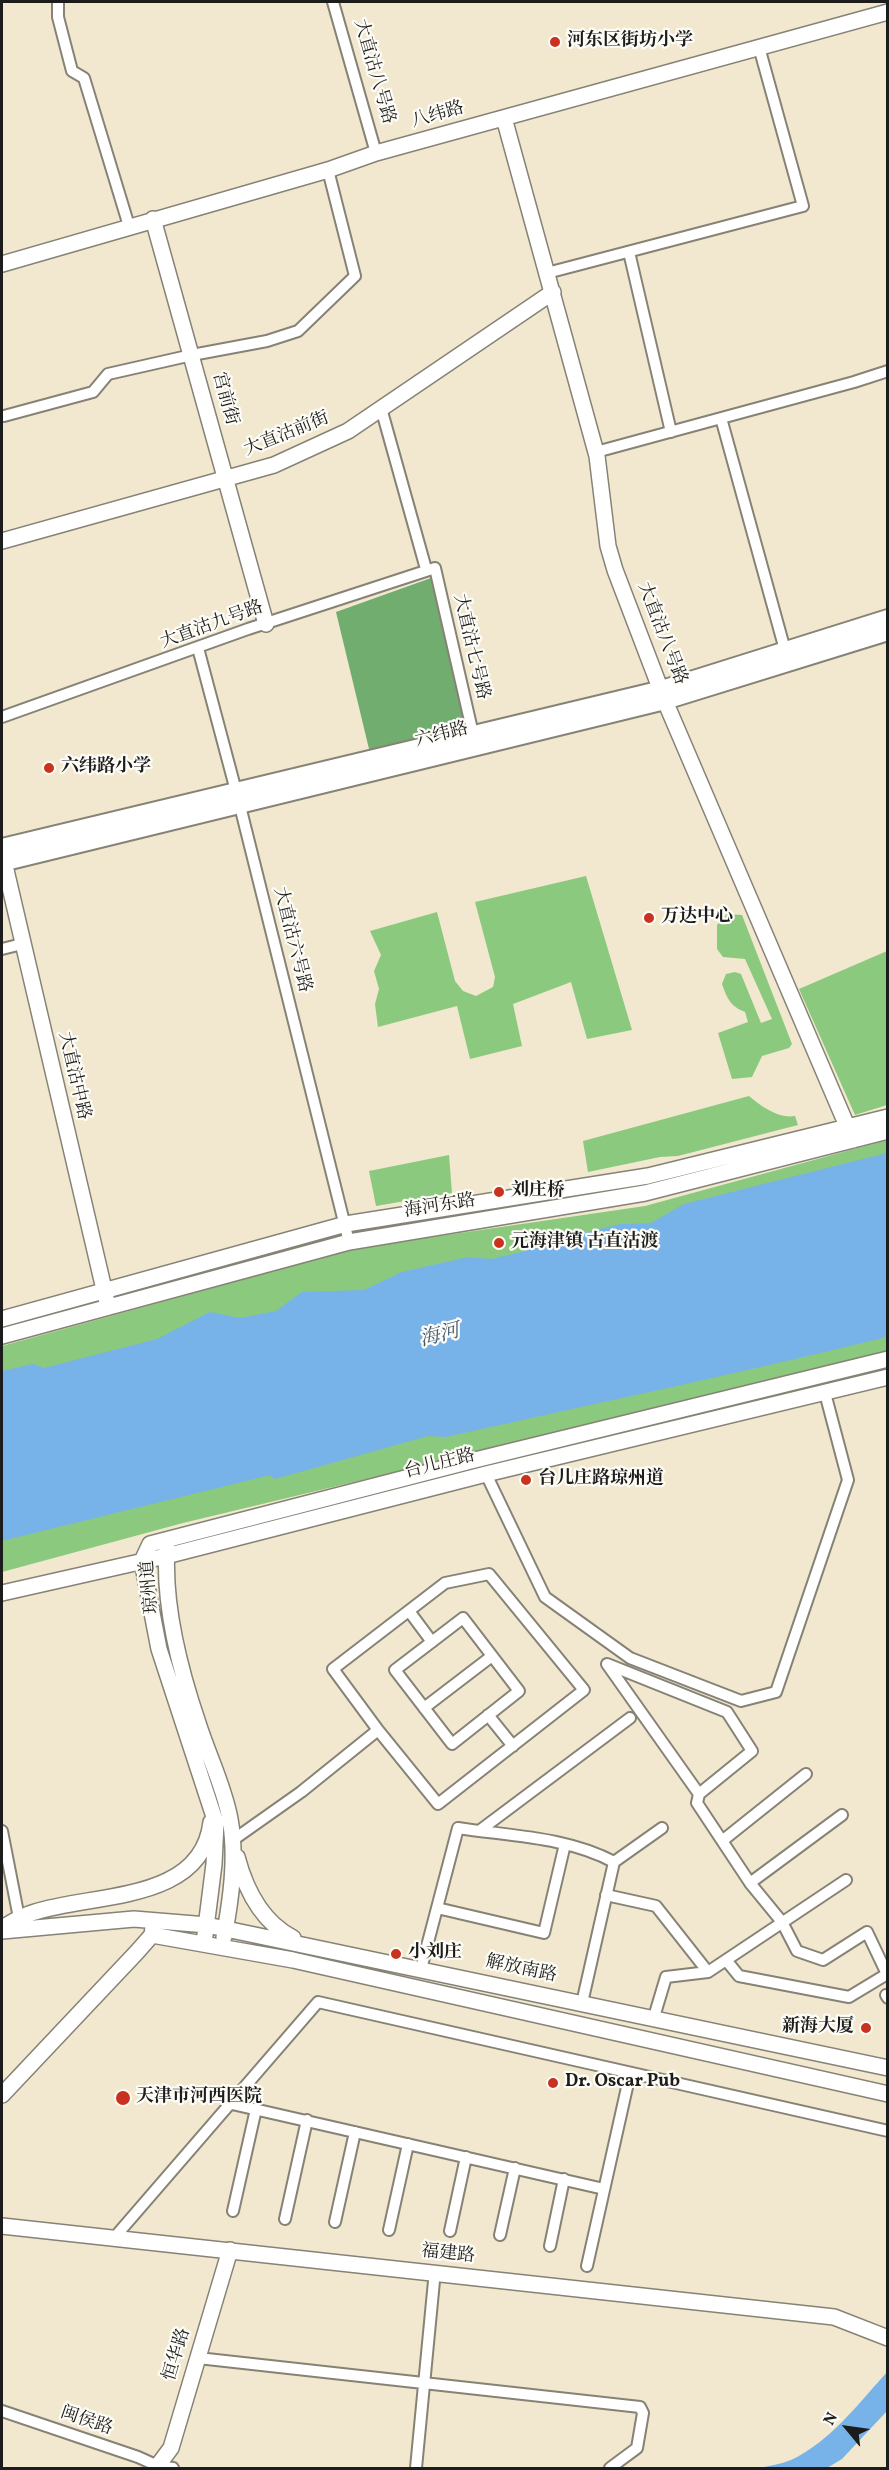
<!DOCTYPE html>
<html>
<head>
<meta charset="utf-8">
<style>
	body { margin:0 }
	#map { position:relative; width:889px; height:2470px; overflow:hidden; background:#f1e8cf; font-family:Vollkorn,serif }
	canvas { display:block }
	.frame { position:absolute; inset:0; border:3px solid #1c1c1c; pointer-events:none }
	.north { position:absolute; left:817px; top:2398px; width:60px; height:60px; -webkit-text-stroke:4px #fdfcf7; paint-order:stroke; rotate:299deg; font-size:16px; font-weight:700; line-height:24px; text-align:center; color:#1c1c1c }
	.north::after { content:''; display:block; margin:auto; width:21px; height:27px; background:#1c1c1c; clip-path:polygon(50% 0,100% 100%,50% 72%,0 100%) }
</style>
</head>
<body>
<div id="map">
<canvas width="889" height="2470"></canvas>
<div class="frame"></div>
<div class="north">N</div>
</div>
<script>
const context = document.querySelector('canvas').getContext('2d');
context.lineJoin = 'round';
function fillPath(path, color) { context.fillStyle = color; context.fill(path, 'evenodd'); }
function trace(path, color, width, dash) { context.strokeStyle = color; context.lineWidth = width; context.lineCap = dash ? 'butt' : 'round'; context.setLineDash(dash || []); context.stroke(path); }
function write(font, color, halo, rows, align = 'center') {
  context.font = font + ' Vollkorn,"Noto Serif SC",serif'; context.lineWidth = 4.5; context.setLineDash([]); context.textBaseline = 'middle'; context.strokeStyle = halo; context.fillStyle = color; for (const [text, x, y, turn = 0] of rows) {
    context.save(); context.translate(x, y); context.rotate((+turn || 0) * Math.PI / 180); context.textAlign = isNaN(turn) ? turn : align; if (halo) context.strokeText(text, 0, 0); context.fillText(text, 0, 0); context.restore();
  }
}
const green = new Path2D(`
	M586 876 632 1030 587 1039 571 982 513 1004 522 1046 470 1059 457 1006 378 1027 375 1004 379 989 374 971 381 955 370 931 437 912 455 981 463 991 476 996 493 987 495 977 475 902Z
	M727 914 742 915 792 1044 789 1048 762 1056 752 1077 732 1079 718 1033 748 1022 745 1012C730 1006 727 998 722 984L726 974 735 972 741 974 761 1023 772 1019 745 959 723 957 717 949V925Z
	M887 951V1105L855 1115 799 989Z
	M749 1096C761 1106 778 1119 795 1116L798 1125 678 1156 660 1157 588 1172 583 1141Z
	M887 1140V1354L183 1523 2 1572V1346L357 1248 645 1206Z
	M449 1155 452 1193 376 1206 369 1171Z`);
const forest = new Path2D(`
	M431 578 466 728 370 753 336 612Z`);
const water = new Path2D(`
	M887 1153V1337C741 1373 593 1404 446 1437L428 1436 275 1479 270 1475 2 1541V1371L33 1364 44 1368 157 1339 210 1312 240 1318 276 1311 302 1292 364 1290 402 1272 468 1257 491 1259 526 1251 525 1247 621 1224 651 1223 684 1204Z
	M887 2372V2411L842 2459 827 2468H759C769 2466 781 2464 791 2460 830 2442 859 2403 887 2372Z`);
const street = new Path2D(`
	M58 2V17L72 71 84 78 129 226
	M333 2 376 153
	M629 252 671 432
	M547 273 803 206 759 47
	M381 408 426 569
	M4 416 93 392 108 374 192 355 267 341 298 331 355 276 328 170
	M721 418 785 650
	M596 452 854 382 888 371
	M198 648 240 806 349 1242
	M2 717 248 629 435 568 473 734
	M2 949 22 944
	M486 1474 545 1597 630 1658 741 1701 776 1692 848 1480 825 1393
	M409 1611 432 1642
	M463 1618 519 1691 452 1744 395 1670Z
	M424 1708 492 1656
	M488 1715 513 1746
	M699 1794 752 1751 727 1712 607 1664 699 1794 697 1803 750 1883 782 1922 797 1951 823 1960 867 1932 887 1974 849 1997 739 1976 726 1960
	M2 1831 19 1918
	M479 1831 630 1718
	M233 1840 301 1792 378 1730 438 1804 584 1690 489 1574 445 1583 333 1669 378 1730
	M722 1841 806 1774
	M614 1862 662 1828
	M750 1883 842 1815
	M606 1895 656 1906 708 1972
	M437 1908 544 1933 565 1844
	M421 1969 458 1828C510 1836 568 1837 614 1862L582 2003
	M886 1995 888 1998
	M654 2017 666 1977 708 1972 846 1880
	M232 2104 604 2189
	M233 2211 256 2109
	M285 2219 307 2120
	M335 2222 355 2132
	M389 2230 408 2144
	M450 2231 466 2157
	M500 2235 515 2168
	M114 2238 318 2002 888 2131
	M550 2246 564 2179
	M587 2266 630 2074
	M198 2358 640 2407 643 2413 637 2448 610 2468
	M2 2411 138 2457 158 2466 173 2468
	M416 2468 434 2281`);
const secondary = new Path2D(`
	M504 118 597 456 608 546 615 570 665 701 853 1140
	M153 219 266 624
	M2 264 328 170 376 153 888 12
	M2 541 274 465 348 431 553 292
	M2 853 107 1302
	M2 1319 346 1224 648 1176 888 1117
	M2 1336 349 1242 645 1193 888 1131
	M167 1548C163 1605 180 1670 198 1723 208 1755 224 1786 230 1819 237 1857 231 1899 224 1937
	M2 1593 166 1556 486 1474 888 1377
	M237 1857C246 1891 262 1922 293 1938
	M2 1928C12 1922 23 1915 35 1912 93 1893 202 1903 211 1822
	M2 1931 134 1919 207 1925 888 2068
	M152 1935 293 1960 888 2094
	M204 1943 214 1864 216 1823 159 1649 142 1561 150 1544 475 1460 888 1359
	M2 2095 137 1952 152 1935 153 1927
	M2 2226 834 2317 888 2338
	M156 2468 171 2448 230 2250`);
const primary = new Path2D(`
	M2 847 662 689 888 618
	M2 863 665 701 888 632`);
const markers = [
	[555,42,6,"#c8321e"],
	[49,768,6,"#c8321e"],
	[649,918,6,"#c8321e"],
	[499,1192,6,"#c8321e"],
	[499,1243,6,"#c8321e"],
	[526,1480,6,"#c8321e"],
	[396,1954,6,"#c8321e"],
	[866,2028,6,"#c8321e"],
	[553,2083,6,"#c8321e"],
	[123,2098,8,"#c8321e"]
];
const poiNames = [
	["河东区街坊小学",567,42],
	["六纬路小学",61,768],
	["万达中心",661,918],
	["刘庄桥",511,1192],
	["元海津镇 古直沽渡",511,1243],
	["台儿庄路琼州道",538,1480],
	["小刘庄",408,1954],
	["新海大厦",854,2028,"right"],
	["Dr. Oscar Pub",565,2083],
	["天津市河西医院",136,2098]
];
const streetNames = [
	["大直沽八号路",373,72,74],
	["八纬路",438,116,-16],
	["宫前街",224,399,75],
	["大直沽前街",287,435,-22],
	["大直沽九号路",212,626,-20],
	["大直沽八号路",661,634,69],
	["大直沽七号路",470,647,77],
	["六纬路",442,736,-14],
	["大直沽六号路",291,940,76],
	["大直沽中路",73,1076,77],
	["海河东路",440,1207,-9],
	["台儿庄路",440,1465,-14],
	["琼州道",151,1587,-95],
	["解放南路",521,1970,12],
	["福建路",448,2255,6],
	["恒华路",178,2355,-73],
	["闽侯路",86,2422,19]
];
const waterNames = [
	["海河",440,1337,-14]
];
fillPath(green, '#8bc97f');
fillPath(forest, '#70ad6e');
fillPath(water, '#77b3e9');
trace(street, '#868276', 14);
trace(secondary, '#868276', 18);
trace(primary, '#868276', 20);
trace(street, '#fff', 10);
trace(secondary, '#fff', 15);
trace(primary, '#fff', 16);
for (const [x, y, r, color] of markers) { const dot = new Path2D(); dot.arc(x, y, r, 0, 2 * Math.PI); context.fillStyle = color; context.fill(dot); trace(dot, '#fdfcf7', 2); }
write('bold 18px', '#1c1c1c', '#fdfcf7', poiNames, 'left');
write('18px', '#1c1c1c', '#fdfcf7', streetNames);
write('italic 20px', '#40586e', '#fdfcf7', waterNames);
</script>
</body>
</html>
